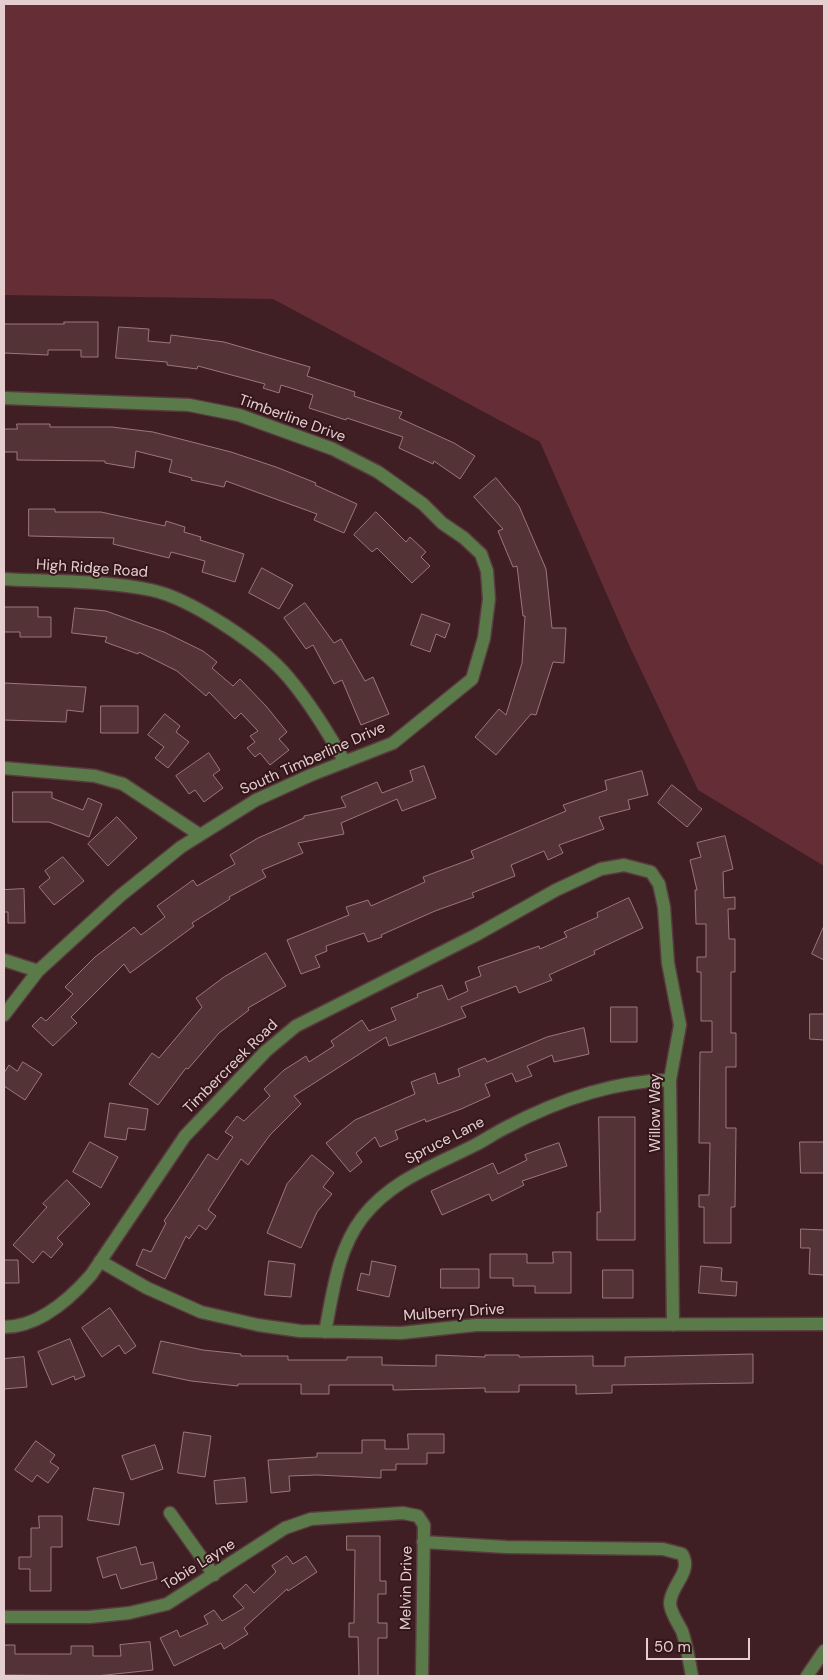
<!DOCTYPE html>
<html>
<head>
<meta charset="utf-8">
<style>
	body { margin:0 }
	#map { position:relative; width:828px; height:1680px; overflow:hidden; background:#3f1f23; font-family:"DM Sans",sans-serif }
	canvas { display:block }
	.frame { position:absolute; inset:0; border:5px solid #e4ced0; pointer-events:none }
	.scale { position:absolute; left:646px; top:1638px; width:104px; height:22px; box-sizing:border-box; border:2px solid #e4ced0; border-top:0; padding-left:6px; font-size:15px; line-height:18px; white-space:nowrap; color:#e4ced0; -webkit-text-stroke:4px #34161a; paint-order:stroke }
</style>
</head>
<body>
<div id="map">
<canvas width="828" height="1680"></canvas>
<div class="frame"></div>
<div class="scale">50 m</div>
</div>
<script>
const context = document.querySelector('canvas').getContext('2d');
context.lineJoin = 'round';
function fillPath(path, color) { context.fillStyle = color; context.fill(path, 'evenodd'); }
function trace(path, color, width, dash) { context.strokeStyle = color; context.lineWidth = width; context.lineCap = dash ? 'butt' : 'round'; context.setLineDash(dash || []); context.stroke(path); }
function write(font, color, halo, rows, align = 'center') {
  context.font = font + ' "DM Sans",sans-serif'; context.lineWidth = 4; context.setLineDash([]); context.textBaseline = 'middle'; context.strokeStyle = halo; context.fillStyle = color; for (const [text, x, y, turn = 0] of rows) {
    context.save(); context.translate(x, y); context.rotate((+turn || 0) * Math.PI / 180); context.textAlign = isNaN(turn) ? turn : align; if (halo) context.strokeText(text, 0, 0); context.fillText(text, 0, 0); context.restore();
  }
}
const green = new Path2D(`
	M4 4H824V866L698 790 629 645 540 442 273 299 4 295Z`);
const building = new Path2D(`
	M64 322H98V357H81V350H48V355L4 353V324H64Z
	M119 327 149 329 148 341 170 343 171 335 224 342 310 367 307 376 355 392 354 396 402 412 399 418 454 443 475 456 460 479 434 461 433 464 399 448 403 437 347 418 346 420 309 408 313 395 281 385 279 393 263 388 265 384 198 366 197 369 167 365V362L116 358Z
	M17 424H50V427H112L153 432 231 452 276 467 316 483 315 485 357 504 344 533 314 520 317 514 226 481 224 487 191 480 192 478 169 472 172 460 136 451 134 468 105 463V461L17 460V452H4V429H17Z
	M496 478 519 506 546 569 552 628H566L564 663 553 662 536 715 531 714 496 755 475 737 499 709 506 715 522 663 525 616H523L517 566 513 567 498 531 503 529 474 497Z
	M29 509H55V512H101L165 526 166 521 185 527 184 532 201 537 200 540 244 554 235 582 202 572 205 561 171 552 169 558 113 544 114 538 29 536Z
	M376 512 406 542 410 537 426 552 421 557 430 566 412 583 377 548 372 552 354 535Z
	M262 568 293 585 279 609 249 593Z
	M305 603 334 643 341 639 365 681 373 677 389 714 361 725 342 680 334 684 313 645 306 649 284 618Z
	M4 607H38V617H51V637H20V632H4Z
	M75 608 106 611 164 632 203 651 217 662 212 668 233 686 240 679 266 706 287 732 279 739 289 750 270 765 260 753 255 757 247 748 255 742 250 736 258 731 241 713 235 719 209 692 206 696 177 671 139 652 138 654 105 642 107 637 72 633Z
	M422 614 450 624 445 638 436 634 430 652 411 645Z
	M4 683 86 687 83 712 67 710 66 722 4 720Z
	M101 706H138V733H101Z
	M165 714 180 726 176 732 189 742 168 768 155 758 164 747 148 735Z
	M209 753 220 770 213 775 223 788 204 802 195 790 189 794 176 776Z
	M424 766 436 798 402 811 397 799 341 823 344 834 298 843 303 853 262 870 266 877 229 897 230 899 192 923 194 926 130 973 124 964 71 1017 77 1023 53 1046 32 1026 41 1017 46 1021 73 994 65 987 95 957 134 927 141 935 165 917 157 906 193 880 197 886 235 864 230 855 258 838 304 818V816L346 807 341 797 377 782 382 793 413 781 410 771Z
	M642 771 648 795 628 800 630 809 599 817 604 829 559 845 563 853 548 860 544 851 511 865 515 876 472 893 474 897 435 911 381 935 382 937 368 942 364 933 326 946 327 951 315 956 320 967 301 974 287 940 349 915 346 907 368 900 371 906 425 882 423 877 474 858 471 851 566 811 563 805 607 790 605 781Z
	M672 785 702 809 687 827 658 803Z
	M13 792H52V798L83 810 88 798 102 804 89 837 49 822H13Z
	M117 817 137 838 108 866 88 844Z
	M725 836 733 869 723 872 724 898 735 897V909H728L729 939H735V972H731V1033H736V1067H726V1128H736L735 1207H731V1243H704V1207H699V1195H709L710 1143H699L700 1052H712V1021H701V972H697V957H706V924H696L695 890H697L690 860 701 857 697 843Z
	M63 857 84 881 54 905 39 887 50 878 45 871Z
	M24 889 25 923H8V912H4V890Z
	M629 898 643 928 594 951 595 954 549 975 552 980 519 993 516 986 461 1007 466 1017 389 1046 386 1037 294 1096 301 1104 270 1135 248 1165 241 1159 208 1210 216 1216 206 1230 199 1225 189 1239 186 1236 165 1279 136 1265 143 1249 151 1252 166 1223 164 1221 208 1154 217 1160 233 1137 225 1132 237 1116 244 1121 270 1096 264 1089 284 1070 306 1056 309 1062 334 1046 331 1041 362 1020 369 1031 396 1020 391 1008 418 997 417 994 442 985 448 1000 468 991 465 982 481 976 478 967 539 946 540 949 567 937 564 932 598 917 597 913Z
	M824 926V960L812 954Z
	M266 953 286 986 248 1008 249 1010 219 1033 188 1069 186 1068 158 1105 129 1084 152 1053 159 1058 202 1007 196 998 224 977Z
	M611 1007H637V1042H611Z
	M810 1014H824V1040L810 1039Z
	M584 1028 589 1054 554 1062 552 1055 527 1066 532 1076 516 1082 512 1073 485 1084 490 1096 461 1109 426 1122 425 1119 395 1131 398 1139 380 1147 375 1137 356 1153 362 1162 350 1172 326 1143 355 1120 415 1094 411 1082 435 1073 438 1084 460 1076 458 1069 485 1058 487 1062 547 1037Z
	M23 1062 42 1074 25 1100 4 1086V1073L9 1065 17 1071Z
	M110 1103 148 1109 145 1130 128 1128 126 1140 105 1137Z
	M599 1117H635V1240H597V1212H600Z
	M90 1142 118 1157 101 1188 73 1172Z
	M800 1142H824V1173H801Z
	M559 1143 567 1166 522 1181 524 1185 492 1201 489 1194 442 1215 431 1191 493 1163 498 1174 527 1160 525 1155Z
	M312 1155 334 1173 323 1187 332 1194 317 1212 301 1248 267 1233 287 1184Z
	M67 1180 90 1204 57 1238 63 1244 51 1258 43 1251 33 1263 13 1245 47 1207 43 1204Z
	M801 1229 824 1230V1275L809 1274 810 1248H801Z
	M553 1252H571V1293H535V1286H513V1278H490V1254H527V1263H553Z
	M4 1260H18L19 1283H4Z
	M269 1261 295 1264 291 1297 265 1295Z
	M372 1261 396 1266 389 1297 357 1290 361 1273 369 1275Z
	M701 1266 722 1268 721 1281 737 1282 736 1296 699 1293Z
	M441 1269H479V1288H441Z
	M603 1270H633V1298H603Z
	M110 1308 136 1346 125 1354 119 1345 102 1357 82 1328Z
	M70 1339 85 1376 75 1380 74 1376 52 1385 38 1352Z
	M161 1341 203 1350 241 1354V1356H288V1360H347V1357H382V1365L436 1366V1355L485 1357V1355H519V1357L593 1356V1366H625V1357L753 1354V1383L612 1385V1393L576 1394V1385H519V1392H485V1388L393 1390V1385H329V1394H301V1384H238V1386L191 1381 153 1373Z
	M24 1357 27 1387 4 1389V1359Z
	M184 1432 211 1436 205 1477 178 1473Z
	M408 1434H444V1453H427V1464H396V1470H381V1478L317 1475 289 1476 290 1491 271 1493 268 1460 317 1457V1453H362V1440H385V1449H408Z
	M36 1441 55 1455 50 1462 59 1468 48 1483 37 1475 32 1482 15 1470Z
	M155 1445 163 1469 131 1480 122 1456Z
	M245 1478 247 1502 216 1504 214 1481Z
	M94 1488 124 1493 119 1525 88 1520Z
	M39 1516H62V1547H51V1591H30V1569H19V1557H31V1528H39Z
	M347 1536H380V1581H386V1594H378V1623H387V1638H378V1676H359L358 1637H349V1623H354L355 1550H347Z
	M136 1547 141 1565 153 1562 157 1579 121 1589 116 1574 103 1578 97 1558Z
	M287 1556 293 1564 306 1556 317 1572 288 1591 287 1589 244 1628 248 1634 224 1649 221 1643 174 1666 160 1638 177 1630 180 1637 208 1624 204 1616 214 1610 222 1621 244 1608 233 1596 246 1584 254 1593 276 1572 272 1566Z
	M150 1642 153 1670 96 1676 4 1675V1645H15V1654H71V1646H93V1656H121L120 1645Z`);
const minor = new Path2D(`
	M4 398 189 405 239 415 333 449 378 472 423 504 442 523 464 538 481 554 487 571 489 599 484 638 472 679 393 743 311 775 256 800 181 847 120 896 38 971 4 1015
	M4 579C52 582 104 580 151 590 190 598 262 646 288 677 310 703 328 733 345 762
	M4 768 95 776 123 784 200 835
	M4 960 38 971
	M100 1261 147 1288 201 1312 258 1325 300 1331 401 1333 476 1325 824 1324
	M4 1327C39 1327 69 1300 91 1275L185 1136 266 1051 296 1026 476 935 556 890 601 869 624 865 651 872 659 884 664 907 668 963 680 1025 670 1080 673 1325
	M325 1332C333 1293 337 1251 362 1218 391 1180 434 1166 475 1145 485 1140 495 1133 505 1128 556 1101 613 1081 670 1080
	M170 1513 214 1575
	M423 1542 506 1547 663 1549 682 1554C693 1572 671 1584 670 1603 670 1612 678 1623 682 1631 687 1645 689 1661 692 1676
	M4 1617H89L129 1613 167 1604 285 1528 311 1519 403 1513 418 1516 424 1525 422 1676
	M807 1676 824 1651`);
const streetNames = [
	["Timberline Drive",292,419,20],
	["High Ridge Road",92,569,4],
	["South Timberline Drive",313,759,-24],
	["Timbercreek Road",231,1067,-45],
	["Willow Way",656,1113,-90],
	["Spruce Lane",445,1141,-27],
	["Mulberry Drive",454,1313,-4],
	["Tobie Layne",199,1565,-32],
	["Melvin Drive",407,1588,-89]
];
fillPath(green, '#652d36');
fillPath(building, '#543336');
trace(building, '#9d767a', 1);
trace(minor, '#593b3f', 15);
trace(minor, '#5b7a4a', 12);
write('15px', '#e4ced0', '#34161a', streetNames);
</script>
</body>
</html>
